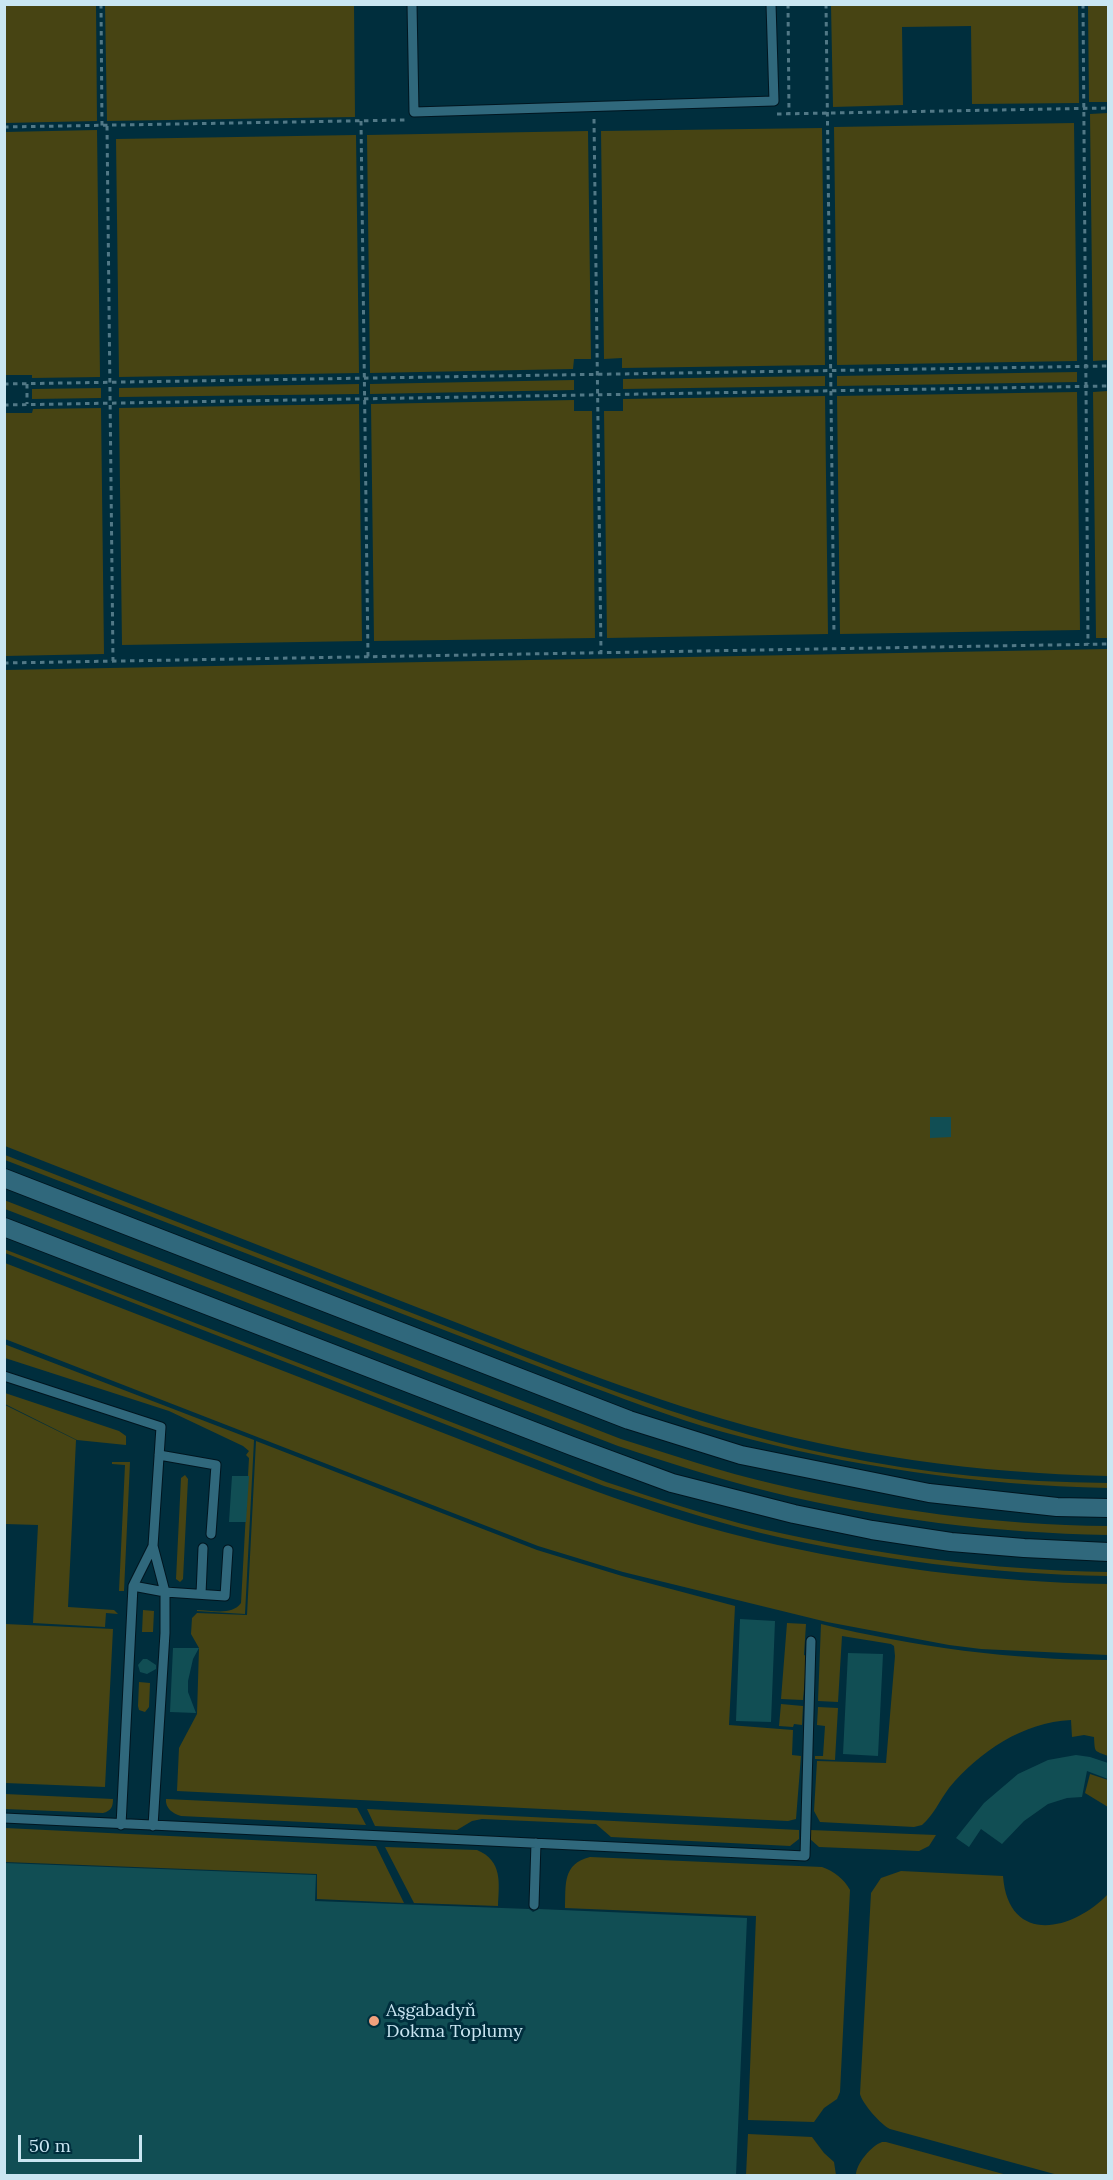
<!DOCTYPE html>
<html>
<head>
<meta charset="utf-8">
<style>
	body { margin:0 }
	#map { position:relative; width:1113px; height:2180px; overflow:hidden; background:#002e3d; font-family:Lora,serif }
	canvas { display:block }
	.frame { position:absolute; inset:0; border:6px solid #cae6f2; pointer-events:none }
	.scale { position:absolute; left:18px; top:2135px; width:124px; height:27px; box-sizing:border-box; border:3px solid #cae6f2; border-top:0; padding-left:8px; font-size:18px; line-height:21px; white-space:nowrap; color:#cae6f2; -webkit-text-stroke:4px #002e3d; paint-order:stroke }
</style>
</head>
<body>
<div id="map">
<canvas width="1113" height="2180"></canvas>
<div class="frame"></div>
<div class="scale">50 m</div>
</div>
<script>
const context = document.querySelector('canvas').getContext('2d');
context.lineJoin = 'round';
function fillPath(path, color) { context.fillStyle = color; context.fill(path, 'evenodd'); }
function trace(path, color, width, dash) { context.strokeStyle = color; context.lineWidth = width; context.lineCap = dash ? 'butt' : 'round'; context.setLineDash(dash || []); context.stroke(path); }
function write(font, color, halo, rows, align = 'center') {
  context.font = font + ' Lora,serif'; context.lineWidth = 6; context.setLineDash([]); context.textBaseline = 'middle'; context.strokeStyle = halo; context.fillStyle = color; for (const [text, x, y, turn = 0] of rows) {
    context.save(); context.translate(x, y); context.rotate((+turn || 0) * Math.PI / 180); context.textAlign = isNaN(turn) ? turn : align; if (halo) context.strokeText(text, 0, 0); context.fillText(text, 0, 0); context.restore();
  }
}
const green = new Path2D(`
	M4 5H96L97 121 5 123Z
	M105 5H354L355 117 107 121Z
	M831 5H1078L1079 103 972 104 971 26 902 27 903 105 833 107Z
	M1088 5H1108V102H1089Z
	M1108 113V360L1093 361 1090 114Z
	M1074 123 1077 361 837 365 834 127Z
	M822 128 825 365 622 368V358L604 359 601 131Z
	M97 130 100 377 32 378V375H5V132Z
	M588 131 591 359H574L573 369 370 373 367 135Z
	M356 135 359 373 119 377 116 139Z
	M1077 372V382L837 386V376Z
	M825 376V386L623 389V379Z
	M574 380V390L370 394V384Z
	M359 384V394L119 397V388Z
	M101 388V398L32 399V389Z
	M1108 391V638H1096L1093 392Z
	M1077 392 1080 630 840 634 837 396Z
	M825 396 828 634 607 638 604 411H623V399Z
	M574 400V411H592L595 638 374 641 371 404Z
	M359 404 362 641 122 645 119 408Z
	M101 408 104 654 5 656V413H32L33 409Z
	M1108 649V1476C978 1473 849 1456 723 1419 614 1387 507 1342 401 1301 269 1249 137 1198 5 1146L4 670Z
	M5 1155 569 1374C655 1407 743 1437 834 1455 924 1474 1016 1482 1108 1483V1488C977 1485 849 1467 723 1432 670 1417 619 1397 568 1378L5 1160Z
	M4 1200 621 1439C672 1455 722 1472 774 1484 884 1510 996 1525 1108 1526V1535C995 1533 881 1519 771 1492 719 1479 669 1463 618 1446L5 1209Z
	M4 1249 606 1482C657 1499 709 1516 762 1529 876 1555 992 1570 1108 1572V1576C991 1574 875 1560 761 1533 708 1520 656 1502 604 1486L5 1253Z
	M5 1263 531 1467C604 1495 679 1522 756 1540 872 1567 990 1582 1108 1584V1655L981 1649 949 1645 827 1622 623 1572 538 1546 5 1339Z
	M4 1344 254 1440 245 1614 197 1611V1610C211 1610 232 1616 241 1603L249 1458 246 1455 249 1451 243 1446 169 1411 5 1358Z
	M5 1393 119 1431 126 1436V1445L77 1440 5 1404Z
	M5 1405 76 1440 68 1607 114 1610 118 1614 106 1613 105 1627 33 1623 38 1525 5 1524Z
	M256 1441 537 1550 622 1576 735 1606 729 1725 793 1730 792 1755 801 1756 796 1819 788 1821 177 1791 179 1748 197 1714 199 1648 191 1634 192 1618 197 1613 247 1615Z
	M112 1462H130L124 1591H119L125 1465 112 1464Z
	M185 1475 188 1479 183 1579 180 1582 176 1579 181 1478Z
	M143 1610 154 1611 153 1632H142Z
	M787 1623 806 1624 804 1655 807 1656 803 1700 781 1699Z
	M5 1624 113 1629 105 1787 5 1783Z
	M821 1624C915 1647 1012 1660 1108 1660V1756C1094 1750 1095 1754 1094 1737L1084 1735 1072 1737 1071 1720C1023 1722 979 1752 949 1788 940 1800 933 1816 922 1825L914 1827 820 1822 814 1811 817 1761 886 1763 895 1656 894 1646 891 1644 842 1636 838 1702 818 1701Z
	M139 1682 150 1683 149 1707 145 1712 139 1710 138 1706Z
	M781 1704 803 1706 802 1725 794 1724 793 1727 779 1726Z
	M818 1707 838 1708 835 1760 815 1759V1756H823L825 1726 817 1725Z
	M1090 1774 1108 1780V1807L1085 1793Z
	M5 1794 113 1799C113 1807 111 1811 103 1813L5 1809Z
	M166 1799 357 1808 366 1825 181 1816C173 1814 165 1808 166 1799Z
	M367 1809 799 1830V1839L790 1846 611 1837 596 1824 482 1819 472 1821 457 1830 375 1826Z
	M5 1828 376 1846 404 1903 317 1899V1874L5 1862Z
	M810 1830 936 1835 929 1846 919 1851 819 1847 810 1839Z
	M385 1847 477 1850C503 1861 499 1883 498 1906L414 1903Z
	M590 1857 822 1867C834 1871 844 1879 850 1890L840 2092 837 2099 824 2108 814 2122 748 2120 756 1916 565 1908C566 1885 562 1864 590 1857Z
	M901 1871 1003 1876C1008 1945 1072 1932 1108 1894V2175H1058L890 2129C881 2125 862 2103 860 2094L871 1893 881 1878Z
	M748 2134 812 2137 824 2153 834 2162 836 2175H746Z
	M882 2142H886L1007 2175H856C856 2164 871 2146 882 2142Z`);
const building = new Path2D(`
	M930 1117H951V1137L930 1138Z
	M232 1476H249L246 1522H229Z
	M740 1619 775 1621 771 1722 736 1721Z
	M173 1648H199L193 1659 188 1681V1692L196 1713 170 1712Z
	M848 1653 883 1654 878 1756 843 1754Z
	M143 1659H147L156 1665V1669L147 1674 140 1672 138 1665Z
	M1076 1755 1090 1757 1108 1763V1779L1087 1771 1082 1797 1067 1798 1048 1804 1024 1821 1002 1844 981 1829 969 1847 956 1838 984 1803 1018 1774 1048 1760Z
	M4 1863 316 1875 315 1901 529 1909 533 1912 539 1909 747 1918 736 2175H4Z`);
const path = new Path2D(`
	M101 4 102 126
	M788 4 789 113
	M826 4 834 634
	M1083 4 1088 644
	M777 114 1108 108
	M594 119 601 652
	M361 121 368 657
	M107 126 113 661
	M4 127 405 120
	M4 384 1108 366
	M27 384V404
	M4 405 1108 386
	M4 663 1108 644`);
const lane = new Path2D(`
	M412 4 414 112 774 101 771 4
	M4 1376 161 1427 153 1546 165 1592V1633L153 1826
	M159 1455 216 1465 211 1534
	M133 1586 165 1592 225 1596 228 1550
	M201 1594 203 1548
	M4 1818 805 1856 811 1641
	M121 1825 133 1586 153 1546
	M534 1905 536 1843`);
const street = new Path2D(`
	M4 1178 629 1420 741 1455 929 1493 1057 1507 1108 1508
	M4 1227 572 1446 672 1483 794 1514 872 1530 951 1542 1024 1548 1108 1552`);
const markers = [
	[374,2021,6,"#f1a17d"]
];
const poiNames = [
	["Aşgabadyň",386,2011],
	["Dokma Toplumy",386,2032]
];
fillPath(green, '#474413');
fillPath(building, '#114e54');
trace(lane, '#00151f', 11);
trace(street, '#00151f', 20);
trace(path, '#517886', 3, [4.5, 4.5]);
trace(lane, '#30687c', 9);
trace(street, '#30687c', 18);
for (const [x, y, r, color] of markers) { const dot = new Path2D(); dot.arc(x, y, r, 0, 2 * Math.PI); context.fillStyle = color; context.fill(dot); trace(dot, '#002e3d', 2); }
write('18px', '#cae6f2', '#002e3d', poiNames, 'left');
</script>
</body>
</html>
